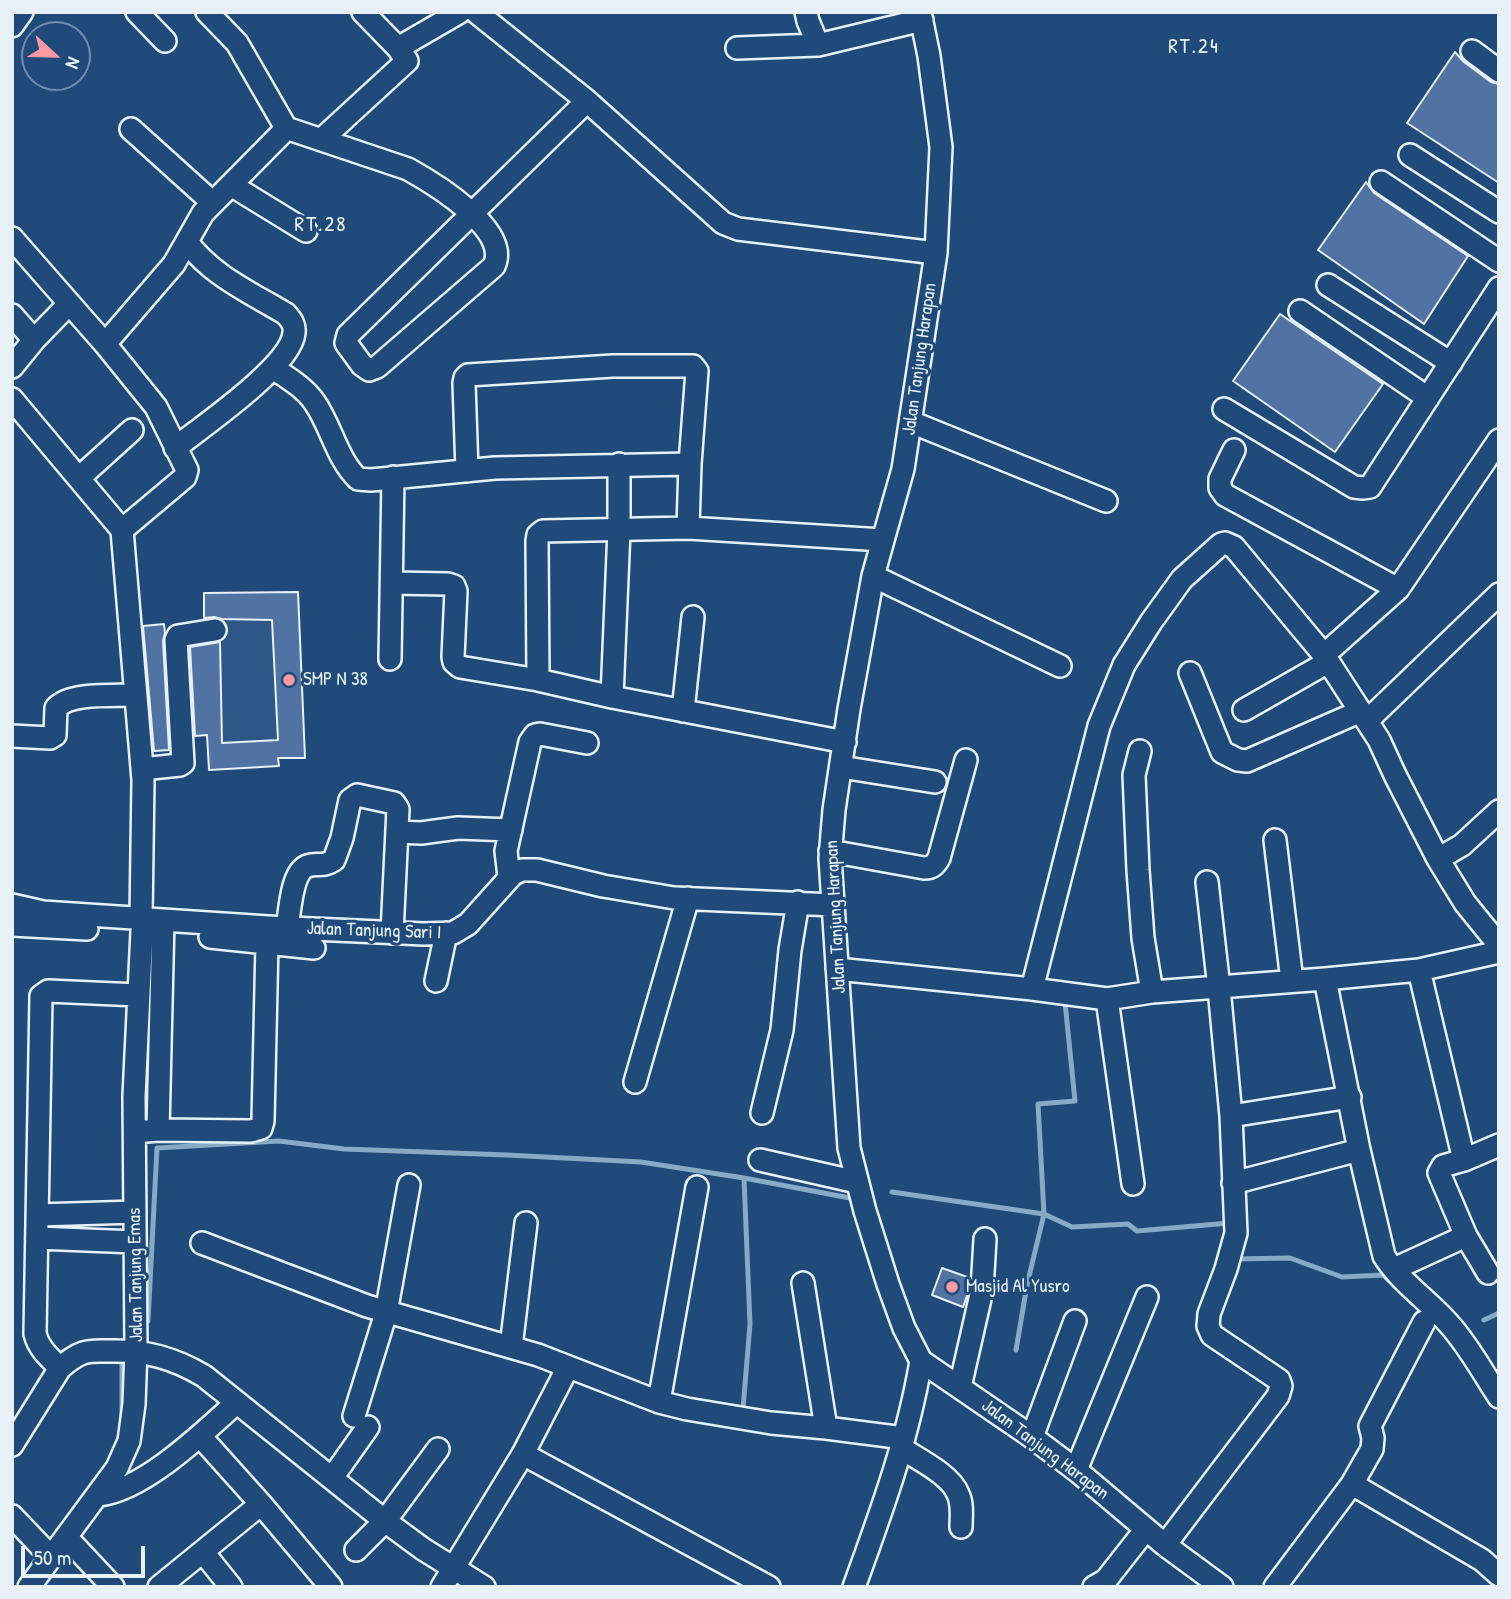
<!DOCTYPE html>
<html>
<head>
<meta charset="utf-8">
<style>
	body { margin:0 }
	#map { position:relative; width:1511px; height:1599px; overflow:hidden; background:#1f4a7a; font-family:"Patrick Hand",sans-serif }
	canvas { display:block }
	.frame { position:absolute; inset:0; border:14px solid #e8f1f8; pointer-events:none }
	.north { position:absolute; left:21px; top:21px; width:70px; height:70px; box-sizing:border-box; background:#1f4a7a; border:2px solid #6f8dac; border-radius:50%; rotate:112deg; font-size:19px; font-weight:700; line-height:28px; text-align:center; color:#e8f1f8 }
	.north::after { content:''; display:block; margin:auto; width:24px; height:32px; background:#ff9aa2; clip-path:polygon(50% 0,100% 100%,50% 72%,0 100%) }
	.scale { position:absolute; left:21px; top:1546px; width:124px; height:32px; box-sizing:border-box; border:4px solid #e8f1f8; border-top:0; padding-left:9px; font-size:21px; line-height:24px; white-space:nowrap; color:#e8f1f8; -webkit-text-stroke:5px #1f4a7a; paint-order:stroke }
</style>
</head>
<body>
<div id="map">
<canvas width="1511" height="1599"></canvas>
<div class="frame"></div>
<div class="north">N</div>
<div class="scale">50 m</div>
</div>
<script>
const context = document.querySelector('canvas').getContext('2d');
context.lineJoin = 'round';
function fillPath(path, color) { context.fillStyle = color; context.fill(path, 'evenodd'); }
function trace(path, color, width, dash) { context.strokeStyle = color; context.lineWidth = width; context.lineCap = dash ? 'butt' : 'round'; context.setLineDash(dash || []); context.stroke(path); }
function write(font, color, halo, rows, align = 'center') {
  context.font = font + ' "Patrick Hand",sans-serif'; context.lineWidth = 6; context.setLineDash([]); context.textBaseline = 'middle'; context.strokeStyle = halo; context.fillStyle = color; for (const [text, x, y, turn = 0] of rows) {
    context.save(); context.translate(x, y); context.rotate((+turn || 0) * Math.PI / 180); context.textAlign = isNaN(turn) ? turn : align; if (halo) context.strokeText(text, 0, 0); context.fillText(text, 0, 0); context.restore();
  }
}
const built = new Path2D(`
	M219 619 272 620 278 740 222 743Z`);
const stream = new Path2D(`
	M892 1192 1044 1214 1072 1227 1128 1224 1137 1231 1229 1223
	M1234 1259 1290 1258 1342 1277 1383 1275 1398 1289
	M1484 1320 1499 1313
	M148 1321 157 1148 279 1141 344 1149 507 1155 641 1162 744 1178 850 1198
	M1016 1350 1027 1285 1044 1214 1038 1104 1075 1101 1065 1002
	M743 1409 750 1324 744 1178
	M122 1424V1361`);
const building = new Path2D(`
	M1455 52 1464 62 1491 82 1499 84V183L1407 123Z
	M1366 182 1374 193 1468 256 1424 324 1318 250Z
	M1280 314 1383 384 1335 452 1233 381Z
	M298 592 305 758H278L279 766 209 770 207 735 195 736 190 647 220 642 222 743 278 740 272 620 222 619 214 617 204 618V593Z
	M164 624 165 633 163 641 169 750 154 751 143 626Z
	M942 1268 970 1278 968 1293 963 1307 932 1295Z`);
const minor = new Path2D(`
	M137 12 165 41
	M207 12 237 43 286 128 408 169C435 184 511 230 494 266L377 367 369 370 362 365 346 343 348 335 587 101
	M363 12 398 48
	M476 12 587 101 723 223 738 229 936 253
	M806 12 808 21 818 45
	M920 12 929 56 941 147 936 253 903 469 873 576 849 709 834 810 830 858 849 1148 865 1211 888 1284 904 1328 921 1361 1032 1437 1076 1470 1165 1545 1222 1587
	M12 26 22 12
	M737 48 818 45 922 20
	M1472 51 1499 71
	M131 129 213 203
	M321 140 407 61 398 48 460 12
	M1410 155 1499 212
	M1381 182 1499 261
	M231 185 306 231
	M12 238 105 344 156 407 187 470 185 477 122 530
	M1328 285 1451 363
	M1300 311 1428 398
	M12 315 34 340
	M105 344 174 264 203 213 287 128
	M12 367 34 340 69 304
	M273 368C288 378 305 388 315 403 331 426 337 459 358 479L371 480 495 468 690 464
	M12 399 122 530 143 780 141 918
	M1224 409 1354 487 1363 488 1370 487 1499 288
	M911 422 1106 501
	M175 448C203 426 291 366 294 333 295 324 291 320 286 314 251 293 211 275 187 242
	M1234 450 1220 479V488L1225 495 1398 589
	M619 464V530L612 697 845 742
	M467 471 464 383 465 378 468 375 613 366H693L697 371 690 464 688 528
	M79 478 132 430
	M873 576 1060 666
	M392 583 448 584 454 586 456 591 453 657 454 662 460 667 538 680 612 697
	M1324 655 1398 589 1499 440
	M390 659 393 477
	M1190 673 1222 752 1238 760 1247 761 1361 711
	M538 680 537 541 538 535 543 531 688 528 883 540
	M1244 710 1328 662
	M683 711 693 617
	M1368 720 1499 594
	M12 736 50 738 55 735 56 708C70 692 114 696 135 695
	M1140 751 1134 775 1138 870 1143 938 1152 992
	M841 767 935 782
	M142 769 180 765 183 763 176 640 178 636 215 630
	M398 832 421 833 458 828 511 830
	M1275 840 1292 981
	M830 851 924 868C932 868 935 865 939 858L966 760
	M1438 859 1462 845 1499 811
	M509 877 506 851 530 742 535 735 540 734 587 743
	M12 905 43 912 268 927 424 934 453 933 468 924 513 874 522 870H537L603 886 674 898 834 905
	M12 925 87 929
	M287 928C290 912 291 873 307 866 318 862 322 868 334 860L342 838 350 800 357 795 394 803 398 809 392 933
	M210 937 314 948
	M837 969 1032 989 1107 999 1152 992 1325 979 1419 970 1499 952
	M1419 970 1464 1160
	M1325 979 1359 1150 1384 1256C1401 1283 1429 1301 1449 1324 1469 1346 1483 1373 1499 1397
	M436 981 446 933
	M1032 989 1099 726 1124 665 1151 622 1182 579 1221 544 1225 543 1234 547 1324 655 1379 740 1395 775 1438 859 1465 903 1499 945
	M1107 999 1133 1184
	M635 1082 688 898
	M762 1113 782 1030 790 950 798 902
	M1231 1116 1350 1097
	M158 1130 163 920
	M135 1132 158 1130 251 1131 261 1128 263 1121 267 943
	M760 1160 857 1182
	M1233 1183 1359 1150
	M38 1215 135 1212
	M37 1238 135 1242
	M202 1243 367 1306 538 1355 659 1402 687 1409 771 1423 826 1428 904 1438
	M1394 1269 1466 1236
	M1488 1273 1466 1236 1439 1173 1443 1166 1464 1160 1499 1145
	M803 1283 826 1428
	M511 1347 526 1223
	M60 1368C49 1357 39 1349 35 1334L41 996 48 991 138 995
	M960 1387 982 1290 985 1239
	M659 1402 697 1187
	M354 1416 386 1313 409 1185
	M200 1436 261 1504 331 1587
	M1032 1437 1075 1321
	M12 1445 60 1368C67 1362 74 1356 83 1353 91 1350 101 1351 110 1351 145 1350 174 1358 204 1376L385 1521 423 1549 484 1587
	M901 1448C918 1459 951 1475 958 1494 963 1504 961 1516 961 1527
	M523 1454 769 1587
	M1076 1470 1147 1297
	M332 1478 368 1427
	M1352 1484 1482 1560 1499 1575
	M98 1495C143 1491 203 1433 236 1403
	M12 1516 51 1557
	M67 1538 113 1587
	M1165 1545 1278 1396 1281 1386 1279 1380 1212 1335 1208 1326 1209 1314 1226 1269 1236 1233 1231 1116 1219 988 1207 882
	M356 1550 385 1521 438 1449
	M203 1552 231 1587
	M29 1587 117 1468 129 1441 134 1404 136 1350 134 1096 142 931
	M159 1587 261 1504
	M442 1587 523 1454 568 1367
	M854 1587C881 1513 908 1439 921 1361
	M1094 1587 1106 1580 1146 1529
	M1275 1587 1352 1484 1372 1449 1373 1438 1370 1426 1424 1322`);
const markers = [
	[289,680,7,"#ff9aa2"],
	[952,1287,7,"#ff9aa2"]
];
const streetNames = [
	["Jalan Tanjung Harapan",920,359,-82],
	["Jalan Tanjung Harapan",836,917,-93],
	["Jalan Tanjung Sari I",374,931,2],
	["Jalan Tanjung Emas",136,1275,-91],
	["Jalan Tanjung Harapan",1045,1450,37]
];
const poiNames = [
	["SMP N 38",303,680],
	["Masjid Al Yusro",966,1287]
];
const neighbourhoodNames = [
	["RT.24",1194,47],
	["RT.28",321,225]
];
fillPath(built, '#2e5686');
trace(stream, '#87abc5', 5);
fillPath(building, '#5173a3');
trace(building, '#e8f1f8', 2);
trace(minor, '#e8f1f8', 26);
trace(minor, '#1f4a7a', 21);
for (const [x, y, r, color] of markers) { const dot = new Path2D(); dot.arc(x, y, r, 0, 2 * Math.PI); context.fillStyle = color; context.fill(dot); trace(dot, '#1f4a7a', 2.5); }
write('19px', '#e8f1f8', '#1f4a7a', streetNames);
write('19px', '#e8f1f8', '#1f4a7a', poiNames, 'left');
context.letterSpacing = '2px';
write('21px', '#e8f1f8', '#1f4a7a', neighbourhoodNames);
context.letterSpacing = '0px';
</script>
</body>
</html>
